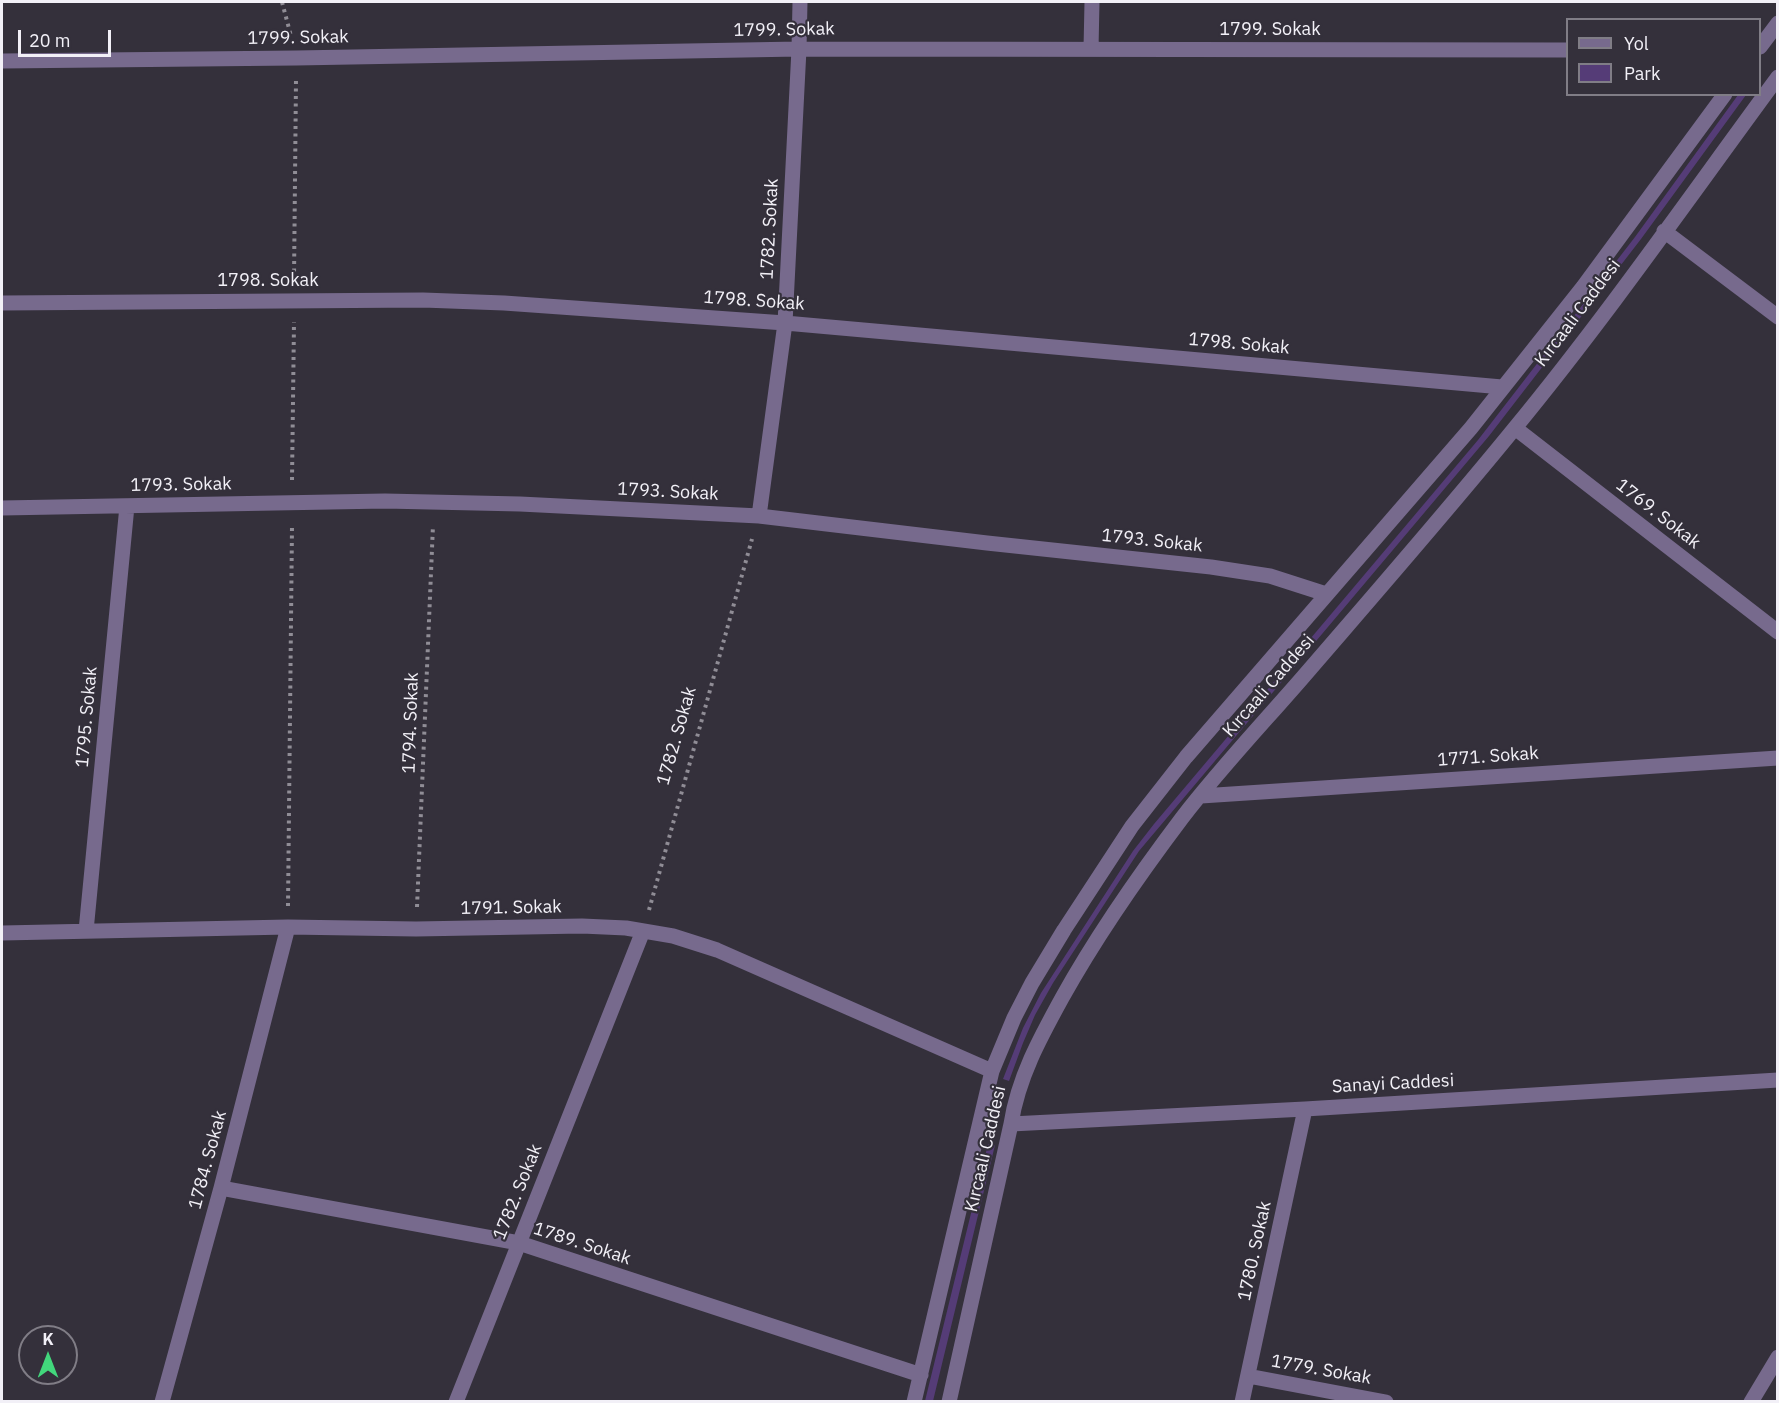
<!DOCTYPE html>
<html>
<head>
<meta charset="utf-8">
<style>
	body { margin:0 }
	#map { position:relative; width:1779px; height:1403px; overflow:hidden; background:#34303b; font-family:"IBM Plex Sans",sans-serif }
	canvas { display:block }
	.frame { position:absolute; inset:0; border:3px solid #f2f0f7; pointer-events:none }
	.legend { position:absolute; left:1566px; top:18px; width:195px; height:78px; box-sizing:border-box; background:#34303b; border:2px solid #807d86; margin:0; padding:8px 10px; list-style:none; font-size:18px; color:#f2f0f7 }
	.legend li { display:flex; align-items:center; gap:12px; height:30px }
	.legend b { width:30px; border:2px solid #807d86 }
	.north { position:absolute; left:18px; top:1325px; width:60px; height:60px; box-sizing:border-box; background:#34303b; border:2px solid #807d86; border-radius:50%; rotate:0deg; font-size:16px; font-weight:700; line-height:24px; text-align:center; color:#f2f0f7 }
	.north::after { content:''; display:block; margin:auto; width:21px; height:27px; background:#42d77c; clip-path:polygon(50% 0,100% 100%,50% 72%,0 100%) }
	.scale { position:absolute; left:18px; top:30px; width:93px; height:27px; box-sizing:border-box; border:3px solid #f2f0f7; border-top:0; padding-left:8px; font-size:18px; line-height:21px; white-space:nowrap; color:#f2f0f7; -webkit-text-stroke:4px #34303b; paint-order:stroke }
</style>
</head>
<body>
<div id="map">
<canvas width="1779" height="1403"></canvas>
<div class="frame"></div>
<ul class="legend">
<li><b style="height:8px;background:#776a8d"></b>Yol</li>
<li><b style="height:16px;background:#553c77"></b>Park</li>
</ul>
<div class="north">K</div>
<div class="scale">20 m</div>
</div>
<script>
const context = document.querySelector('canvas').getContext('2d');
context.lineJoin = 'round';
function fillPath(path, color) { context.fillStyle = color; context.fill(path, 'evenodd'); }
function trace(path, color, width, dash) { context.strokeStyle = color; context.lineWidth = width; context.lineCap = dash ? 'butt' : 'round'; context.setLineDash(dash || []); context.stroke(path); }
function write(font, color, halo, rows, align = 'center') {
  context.font = font + ' "IBM Plex Sans",sans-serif'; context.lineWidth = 4.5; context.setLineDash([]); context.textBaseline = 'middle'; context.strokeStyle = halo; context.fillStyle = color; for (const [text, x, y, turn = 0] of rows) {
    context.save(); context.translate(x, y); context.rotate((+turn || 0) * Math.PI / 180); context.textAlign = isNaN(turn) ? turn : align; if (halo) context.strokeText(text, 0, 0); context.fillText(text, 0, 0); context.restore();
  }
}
const green = new Path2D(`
	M1738 95H1746L1641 239 1489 436 1139 851 1053 983 1035 1015 1023 1043 1009 1081 1003 1079 1023 1028 1041 993 1133 851 1154 824 1478 440 1635 237Z
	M988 1144 995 1145 933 1401H925Z`);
const path = new Path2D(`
	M282 2 291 36
	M294 279 296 79
	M292 480 294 322
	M288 906 292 526
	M417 907 433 525
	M649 910 752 539`);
const minor = new Path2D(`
	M1760 47 1778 23
	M1091 49 1092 2
	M2 61 296 58 799 49 1568 50
	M1664 231 1778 317
	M2 303 423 300 504 303 785 323 1502 387
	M1515 428 1778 632
	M2 508 385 501 520 504 759 516 987 543 1211 567 1270 576 1326 594
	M759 516 785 323 799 49 800 2
	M1201 796 1778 758
	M86 931 127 506
	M2 933 288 927 416 929 582 926 626 928 673 936 717 950 992 1071
	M1011 1124 1305 1109 1778 1080
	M221 1188 519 1243 921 1375
	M1248 1376 1386 1402
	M162 1402 221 1188 288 927
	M456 1402 643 931
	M914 1402 992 1071 1014 1018 1032 983 1064 930 1132 826 1186 757 1471 428 1583 287 1725 94
	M949 1402 1011 1124C1018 1078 1040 1038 1062 998 1097 935 1139 875 1182 818 1222 766 1268 718 1310 669 1379 589 1448 510 1514 429 1607 316 1691 195 1778 77
	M1242 1402 1305 1109
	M1751 1402 1778 1357`);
const streetNames = [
	["1799. Sokak",784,30,-1],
	["1799. Sokak",1270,30],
	["1799. Sokak",298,38,-1],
	["1782. Sokak",770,229,-87],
	["1798. Sokak",268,281],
	["1798. Sokak",754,301,4],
	["Kırcaali Caddesi",1578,313,-53],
	["1798. Sokak",1239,344,5],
	["1793. Sokak",181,485,-1],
	["1793. Sokak",668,492,3],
	["1769. Sokak",1658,514,38],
	["1793. Sokak",1152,541,6],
	["Kırcaali Caddesi",1269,686,-49],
	["1795. Sokak",87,717,-85],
	["1794. Sokak",411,723,-88],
	["1782. Sokak",677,736,-74],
	["1771. Sokak",1488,757,-4],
	["1791. Sokak",511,908,-1],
	["Sanayi Caddesi",1393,1084,-3],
	["Kırcaali Caddesi",986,1149,-77],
	["1784. Sokak",208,1160,-75],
	["1782. Sokak",518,1192,-68],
	["1789. Sokak",582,1244,18],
	["1780. Sokak",1255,1251,-78],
	["1779. Sokak",1321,1370,10]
];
fillPath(green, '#553c77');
trace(path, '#908d96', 4, [3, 4.5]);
trace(minor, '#776a8d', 15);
write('18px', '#f2f0f7', '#34303b', streetNames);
</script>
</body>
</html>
